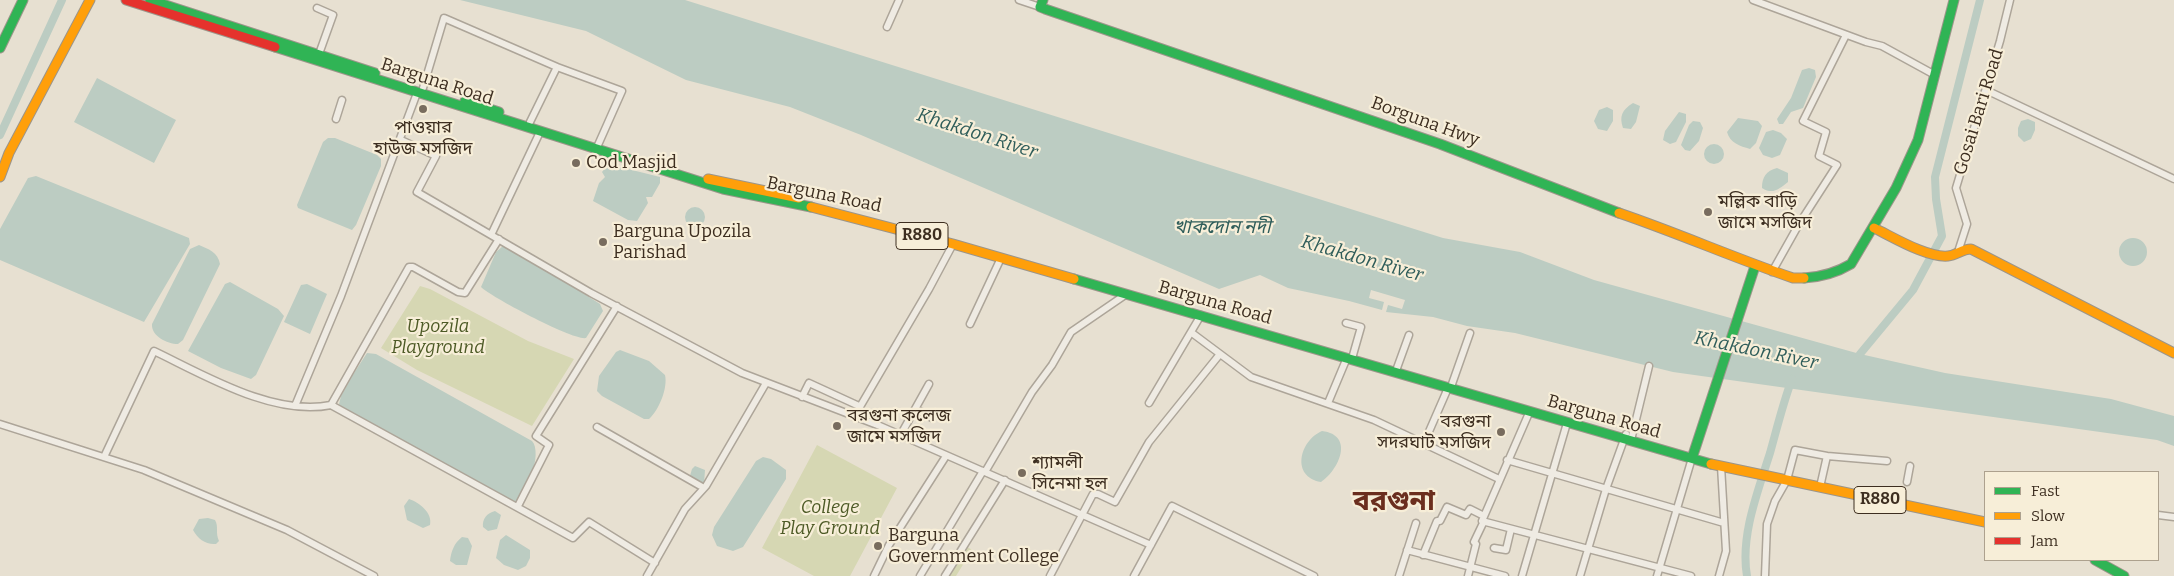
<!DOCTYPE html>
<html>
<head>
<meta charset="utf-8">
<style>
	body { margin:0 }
	#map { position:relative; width:2174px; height:576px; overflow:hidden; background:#e7e0d1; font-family:Bitter,serif }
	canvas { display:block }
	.legend { position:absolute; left:1984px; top:471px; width:175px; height:90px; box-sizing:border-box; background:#f7eed8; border:1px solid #ada18e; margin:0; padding:6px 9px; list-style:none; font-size:15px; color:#3d2e20 }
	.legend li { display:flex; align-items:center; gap:10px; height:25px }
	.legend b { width:25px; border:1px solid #ada18e }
</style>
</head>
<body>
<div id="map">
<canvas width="2174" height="576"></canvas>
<ul class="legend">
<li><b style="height:6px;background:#30b455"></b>Fast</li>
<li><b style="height:6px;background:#ff9f0a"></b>Slow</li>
<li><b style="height:6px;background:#e5322d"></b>Jam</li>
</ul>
</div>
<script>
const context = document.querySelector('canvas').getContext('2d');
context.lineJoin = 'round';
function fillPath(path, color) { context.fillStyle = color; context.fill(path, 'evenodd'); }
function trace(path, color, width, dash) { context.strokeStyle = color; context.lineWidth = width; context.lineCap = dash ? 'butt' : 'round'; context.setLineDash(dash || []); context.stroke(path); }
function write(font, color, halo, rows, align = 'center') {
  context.font = font + ' Bitter,"Noto Sans Bengali",serif'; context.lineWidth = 4.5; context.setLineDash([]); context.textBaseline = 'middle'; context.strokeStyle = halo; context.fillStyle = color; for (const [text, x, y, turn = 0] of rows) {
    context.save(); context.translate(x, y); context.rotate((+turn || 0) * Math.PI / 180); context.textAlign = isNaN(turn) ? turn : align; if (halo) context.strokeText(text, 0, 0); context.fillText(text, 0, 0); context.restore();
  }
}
const green = new Path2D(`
	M420 286 430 289 528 341 574 359 532 426 417 370 381 348Z
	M817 445 897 488 850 576H814L762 548Z
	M966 546 972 550 956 576H949Z`);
const water = new Path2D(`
	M460 0H685L1443 238 1520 252 1594 280 1860 354 1945 373 2111 399 2174 416V446L2157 440 1673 372 1515 333 1467 326 1433 317 1386 312 1388 305 1402 309 1405 300 1371 290 1369 298 1384 302 1382 310 1349 301 1288 288 1260 275 1219 289 861 135 790 107 686 80 586 31Z
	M1809 68 1815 70 1816 77 1803 108 1791 112 1783 124H1779L1777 119 1791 98 1802 70Z
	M97 78 176 120 154 163 74 122Z
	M1633 103 1640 106 1636 122 1631 129 1623 128C1619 116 1622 110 1633 103Z
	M1607 107 1613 110V121L1607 131 1598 129 1594 121 1599 110Z
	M1679 112 1686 114V122L1676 142 1670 144 1663 140 1665 131Z
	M1738 118 1758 121 1762 126 1756 143 1750 149C1740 146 1730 143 1727 132Z
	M2028 119 2035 122V130L2031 139 2024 142 2018 136V128L2021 121Z
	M1693 121 1700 122 1703 128 1699 141 1690 151 1685 150 1681 145 1689 125Z
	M1773 130 1781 133 1787 139 1780 155 1772 158 1763 155 1759 148 1766 132Z
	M328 138H335L377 155 381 159V166L356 225 352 230 298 208 297 205 323 142Z
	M1704 154a10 10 0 1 1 20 0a10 10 0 1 1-20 0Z
	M608 164 660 177V183L652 197H646L648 203 637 221 628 220 593 201 599 183 605 177 602 172Z
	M1777 168 1788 173V182C1779 189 1773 195 1762 188 1762 177 1766 171 1777 168Z
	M36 176 189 238 190 244 144 322 0 260V229L28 178Z
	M685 217a10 10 0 1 1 20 0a10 10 0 1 1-20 0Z
	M2119 252a14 14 0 1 1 28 0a14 14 0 1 1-28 0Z
	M199 245C208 249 218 252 220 264L183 340 178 344C167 344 151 336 152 324L190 249Z
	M503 246 526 257 600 304 603 311 586 338C574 341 491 297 481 287L496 252Z
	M230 282 278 309 284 316 256 375 251 379 221 368 188 351 225 284Z
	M307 284 327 294 310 334 284 322 301 285Z
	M620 350 649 361 665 375C668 388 659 410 649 419H644L602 396 597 391 599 376 616 352Z
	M367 353 376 354 532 441C543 453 527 497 513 503L342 409 339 404 341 396 354 373Z
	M1322 431C1355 435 1339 470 1321 482 1291 477 1299 441 1322 431Z
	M763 457 771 459 786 470V479L743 547 733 551 717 546 712 535 714 527 756 461Z
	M695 466 705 470 704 484 689 479 692 469Z
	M409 499C419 502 433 513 430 525L423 528 407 520 404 506Z
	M495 511 501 515 497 529 488 531 483 527C482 519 487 513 495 511Z
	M208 518 215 520C219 527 215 533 219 541L216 544C206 545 198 539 193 530L199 519Z
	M506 535 530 550V558L526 566 518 570 504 565 496 558 500 540Z
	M462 537 468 538 472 546 467 565H456L450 561C451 552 454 543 462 537Z`);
const canal = new Path2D(`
	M0 135 62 0
	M1860 354 1913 290 1942 236 1936 199 1935 177 1980 0
	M1747 576C1740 536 1758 491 1770 453 1777 428 1783 403 1792 379`);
const street = new Path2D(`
	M1019 0 1040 7
	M1753 0 1866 42 1882 46 1935 75
	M317 8 333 15 319 54
	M887 27 899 0
	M557 67 622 91 598 145
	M423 88 444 18 557 67 530 122
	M1986 90 2174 179
	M336 119 342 100
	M540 132 491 235 591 293 742 373 880 426 1151 545
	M401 140 436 156 417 192 491 235
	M1958 252 1967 224 1956 188 2000 41 2010 0
	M1772 272 1799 224 1837 165 1819 156 1826 132 1803 121 1846 35
	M1346 323 1361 327 1353 355
	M970 324 1001 258
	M1192 333 1251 377 1374 420 1499 479
	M1397 368 1409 335
	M1452 384 1470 333
	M802 397 809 383 859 406
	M1149 403 1201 315
	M1328 403 1346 360
	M331 405 573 538 589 522 655 563
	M295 406 341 296 417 93
	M916 409 932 418
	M1529 413 1482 521 1691 576
	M854 417 929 289 953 244
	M0 424 144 470 287 530 374 576
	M597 427 704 488
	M900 436 929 384
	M1632 436 1649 366
	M1424 443 1448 388
	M104 457 154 351C204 375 274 417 331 405L409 267H413L458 292 465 293 499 239
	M1507 460 1724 523
	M985 472 1032 392 1052 365 1071 332 1125 295
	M1907 482 1910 466
	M1820 487 1827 456 1887 461
	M518 506 549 445 536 436 617 306
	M2158 515 2174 517
	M1494 548 1506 550 1511 529
	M1407 550 1505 576
	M1423 555 1437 521H1440L1447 507 1466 515 1470 509 1484 516
	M647 576 685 509 706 486 766 383
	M874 576 889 545 946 456
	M920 576 983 471
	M945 576 1005 480
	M1050 576 1093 494H1098L1115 502 1149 442 1220 354
	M1134 576 1172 506 1314 576
	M1399 576 1416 523
	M1468 576 1476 544 1474 542 1484 521
	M1522 576 1567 423
	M1580 576 1606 489 1626 434
	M1657 576 1692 458
	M1719 576 1726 551 1721 466
	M1765 576 1767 524 1775 501 1787 480 1795 450 1827 456`);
const fast = new Path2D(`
	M150 0 375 73
	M1043 0 1040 7 1045 9 1440 144 1619 213
	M275 47 723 189 811 207
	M0 48 23 0
	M465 101 499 112
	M1804 278C1821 277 1836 273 1851 264L1896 188 1918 140 1954 0
	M1074 279 1711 464
	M1693 455 1755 266
	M2095 560 2124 576`);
const slow = new Path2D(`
	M0 177 9 153 90 0
	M708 179 799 198
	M811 207 953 244 1074 279
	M1619 213C1678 233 1734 258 1793 278H1804
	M1874 228C1893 237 1927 258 1948 256 1957 255 1962 249 1971 249L2174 353
	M1711 464 1985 522`);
const jam = new Path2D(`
	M126 0 275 47`);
const markers = [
	[423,109,5,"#786c5e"],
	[576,163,5,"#786c5e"],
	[1708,212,5,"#786c5e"],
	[603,242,5,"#786c5e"],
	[837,426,5,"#786c5e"],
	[1501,432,5,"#786c5e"],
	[1022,473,5,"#786c5e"],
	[878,546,5,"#786c5e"]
];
const shields = [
	[922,236,52],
	[1880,500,52]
];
const shieldNames = [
	["R880",922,236],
	["R880",1880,500]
];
const streetNames = [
	["Barguna Road",437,82,18],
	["Gosai Bari Road",1979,112,-73],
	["Borguna Hwy",1425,122,20],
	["Barguna Road",824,195,12],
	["Barguna Road",1215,303,16],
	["Barguna Road",1604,417,16]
];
const poiNames = [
	["পাওয়ার",423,128,"center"],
	["হাউজ মসজিদ",423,149,"center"],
	["Cod Masjid",586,163],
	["মল্লিক বাড়ি",1718,202],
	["জামে মসজিদ",1718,223],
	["Barguna Upozila",613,232],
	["Parishad",613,253],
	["বরগুনা কলেজ",847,416],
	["জামে মসজিদ",847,437],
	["বরগুনা",1491,422,"right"],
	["সদরঘাট মসজিদ",1491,443,"right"],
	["শ্যামলী",1032,463],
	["সিনেমা হল",1032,484],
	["Barguna",888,536],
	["Government College",888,557]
];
const parkNames = [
	["Upozila",438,327],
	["Playground",438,348],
	["College",830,508],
	["Play Ground",830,529]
];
const waterNames = [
	["Khakdon River",977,134,18],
	["খাকদোন নদী",1222,228],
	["Khakdon River",1362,259,16],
	["Khakdon River",1756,351,12]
];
const townNames = [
	["বরগুনা",1394,502]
];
fillPath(green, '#d6d7b3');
fillPath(water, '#bcccc2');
trace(canal, '#bcccc2', 8);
trace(street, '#ada599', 9);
trace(fast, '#9c958a', 11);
trace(slow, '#9c958a', 11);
trace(jam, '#9c958a', 11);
trace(street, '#efebe3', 6);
trace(fast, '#30b455', 9);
trace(slow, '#ff9f0a', 9);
trace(jam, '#e5322d', 9);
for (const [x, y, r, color] of markers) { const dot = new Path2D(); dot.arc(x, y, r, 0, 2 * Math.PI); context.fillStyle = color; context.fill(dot); trace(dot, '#f7eed8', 2); }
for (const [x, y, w] of shields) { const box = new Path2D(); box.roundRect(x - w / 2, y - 13.5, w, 27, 4); context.fillStyle = '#f7eed8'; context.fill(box); trace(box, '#3d2e20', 1); }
write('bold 16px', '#3d2e20', null, shieldNames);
write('18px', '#3d2e20', '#f7eed8', streetNames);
write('18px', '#3d2e20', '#f7eed8', poiNames, 'left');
write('italic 18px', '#4d5a26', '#f7eed8', parkNames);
write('italic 19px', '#2f5d5a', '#f7eed8', waterNames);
write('bold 28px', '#6b2e1e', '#f7eed8', townNames);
</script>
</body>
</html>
